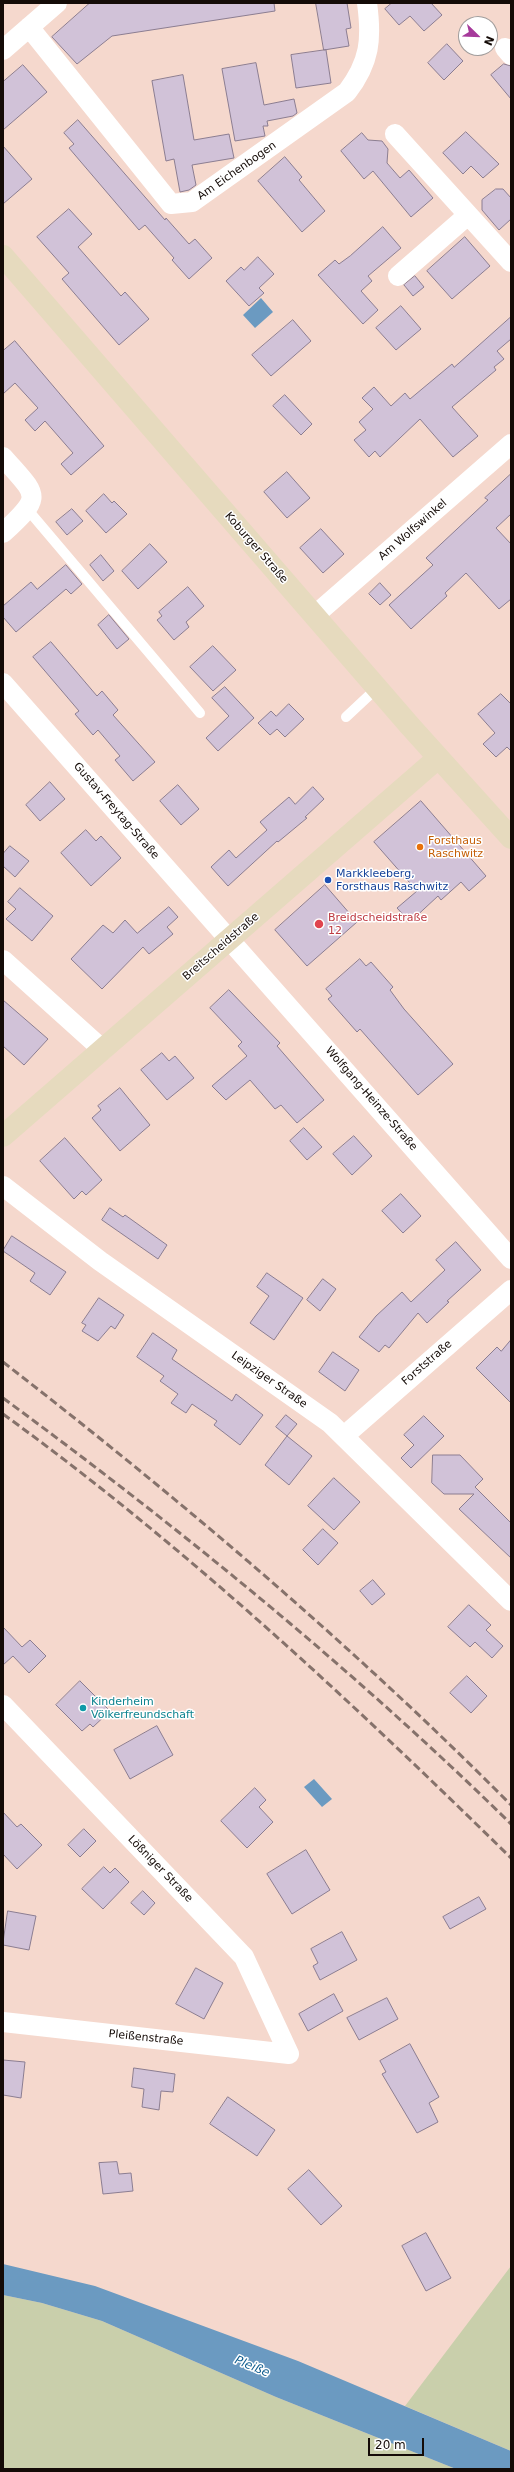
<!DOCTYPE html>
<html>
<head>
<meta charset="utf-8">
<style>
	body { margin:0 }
	#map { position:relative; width:514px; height:2472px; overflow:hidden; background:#f5d8cd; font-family:"DejaVu Sans",sans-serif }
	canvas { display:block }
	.frame { position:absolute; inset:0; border:4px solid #140b07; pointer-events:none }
	.north { position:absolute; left:458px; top:16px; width:40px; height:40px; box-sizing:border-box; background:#fff; border:1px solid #a19d9c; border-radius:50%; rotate:113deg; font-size:11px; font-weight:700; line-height:16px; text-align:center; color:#140b07 }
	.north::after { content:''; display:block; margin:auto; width:14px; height:18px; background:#a63a9b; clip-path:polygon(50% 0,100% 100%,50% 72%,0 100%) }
	.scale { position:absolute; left:368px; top:2438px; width:56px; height:18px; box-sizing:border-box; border:2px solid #140b07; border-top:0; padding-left:5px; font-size:12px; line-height:14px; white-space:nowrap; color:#140b07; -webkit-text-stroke:3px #fff; paint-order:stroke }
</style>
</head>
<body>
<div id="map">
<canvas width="514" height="2472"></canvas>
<div class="frame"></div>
<div class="north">N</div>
<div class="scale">20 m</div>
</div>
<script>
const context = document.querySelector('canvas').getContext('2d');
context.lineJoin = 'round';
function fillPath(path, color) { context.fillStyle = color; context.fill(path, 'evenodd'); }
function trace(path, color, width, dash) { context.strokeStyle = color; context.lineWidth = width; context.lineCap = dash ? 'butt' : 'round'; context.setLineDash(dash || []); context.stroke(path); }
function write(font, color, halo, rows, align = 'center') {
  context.font = font + ' "DejaVu Sans",sans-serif'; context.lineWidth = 3; context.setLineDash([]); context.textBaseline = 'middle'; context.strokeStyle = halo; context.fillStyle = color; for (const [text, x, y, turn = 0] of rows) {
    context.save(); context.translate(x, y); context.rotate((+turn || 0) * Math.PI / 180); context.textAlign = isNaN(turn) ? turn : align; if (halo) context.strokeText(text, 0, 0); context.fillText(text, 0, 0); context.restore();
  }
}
const green = new Path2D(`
	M511 2266V2451L405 2406Z
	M3 2295 42 2303 102 2321 276 2397 456 2469H3Z`);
const water = new Path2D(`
	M261 298 273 312 255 328 243 315Z
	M314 1779 332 1799 322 1807 304 1787Z
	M3 2264 95 2286 298 2361 511 2451V2469H456L276 2397 102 2321 42 2303 3 2295Z`);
const building = new Path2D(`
	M90 3H274L275 11 112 36 77 64 52 37Z
	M316 3H347L351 28 346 29 349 46 324 50Z
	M392 3H431L442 15 424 31 410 16 399 25 385 9Z
	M447 44 463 61 444 80 428 63Z
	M326 50 331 83 296 88 291 55Z
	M256 63 264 105 294 99 297 113 293 116 267 121 268 126H263L265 136 235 141 222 69Z
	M504 64 511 66V99L491 75Z
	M23 65 47 92 3 130V82Z
	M183 75 194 140 229 134 234 158 192 165 196 185 189 190 180 192 174 159 166 161 152 81Z
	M78 120 165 220 166 218 189 244 195 239 212 258 189 279 172 260 174 258 145 225 139 230 69 148 74 144 64 133Z
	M466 132 499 164 483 178 471 166 463 174 443 153Z
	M362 133 368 140 382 141 388 149 387 163 400 178 409 170 433 198 411 217 373 171 364 179 341 151Z
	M3 146 32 179 3 204Z
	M285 157 302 177 299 180 325 211 302 232 258 181Z
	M496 189H503L511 198V219L499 230 482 210V200Z
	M69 209 92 234 78 247 121 296 125 292 149 319 119 345 62 279 69 273 37 237Z
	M383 227 401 248 368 276 372 281 361 291 378 310 363 324 318 275 335 260 339 264 350 256Z
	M465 237 490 266 452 299 427 271Z
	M258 257 274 274 259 288 264 293 249 306 226 281 241 267 244 270Z
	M415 276 424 287 413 296 404 285Z
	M401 306 421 329 396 350 376 328Z
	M511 317V339L497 351 504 359 494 367 496 370 452 407 478 436 453 457 420 419 380 457 375 451 369 457 354 440 366 430 359 422 373 409 362 398 374 387 391 406 405 393 410 399 452 364 454 367Z
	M293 320 311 341 271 376 252 355Z
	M15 341 104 446 71 475 61 464 73 453 45 421 35 431 25 420 38 408 15 383 3 394V351Z
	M285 395 312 424 301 435 273 406Z
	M287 472 310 498 287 518 264 492Z
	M511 474V514L496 528 511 544V599L499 609 466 573 445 593 447 596 411 629 389 605 433 565 426 558 488 500 485 498Z
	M104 494 112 503 114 501 127 514 106 533 86 511Z
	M72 509 83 521 67 535 56 522Z
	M321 529 344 554 323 573 300 548Z
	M150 544 167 562 138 589 122 571Z
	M101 555 114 571 103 581 90 565Z
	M66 565 82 584 71 594 66 589 16 632 3 617V606L31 582 37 589Z
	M380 583 391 595 380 605 369 594Z
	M188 587 204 606 186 622 189 627 174 640 157 620 162 616 159 612Z
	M109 615 129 639 117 649 98 625Z
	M51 642 97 696 102 691 118 710 113 715 155 762 133 781 115 760 120 756 98 730 93 735 75 714 79 711 33 657Z
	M213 646 236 670 213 691 190 667Z
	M225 687 254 718 218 751 206 738 229 716 212 698Z
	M501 694 511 704V751L507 747 496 757 483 744 495 733 478 714Z
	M289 704 304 719 285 737 277 729 270 735 258 723 271 711 276 716Z
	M50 782 65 799 40 821 26 805Z
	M178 785 199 809 181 825 160 801Z
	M313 787 324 799 305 817 307 818 278 842 277 841 228 886 211 867 229 850 236 858 267 830 260 822 289 797 295 804Z
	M421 801 486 876 469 891 461 882 441 900 438 896 410 922 397 908 417 891 374 842Z
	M86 830 96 841 101 836 121 858 91 886 61 853Z
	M10 846 29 861 15 877 3 866V854Z
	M325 885 357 922 307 966 275 930Z
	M20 888 53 916 32 941 6 919 16 909 8 902Z
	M169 907 178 917 167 927 173 934 149 954 143 947 102 989 71 959 103 925 113 933 125 920 137 933Z
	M360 959 366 966 371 962 393 987 390 990 404 1009 453 1064 418 1095 360 1029 357 1032 328 999 332 996 326 989Z
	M229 990 280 1043 277 1046 324 1100 297 1123 281 1105 275 1109 250 1080 226 1100 212 1086 247 1056 238 1046 242 1042 210 1008Z
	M3 1000 48 1039 24 1065 3 1046Z
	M162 1053 169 1061 175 1056 194 1078 167 1100 141 1070Z
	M120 1088 150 1125 120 1151 92 1118 101 1110 98 1106Z
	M304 1128 322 1147 307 1160 290 1141Z
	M354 1136 372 1156 352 1175 333 1154Z
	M65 1138 102 1180 86 1195 82 1191 74 1199 40 1161Z
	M401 1194 421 1216 403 1233 382 1211Z
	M110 1208 123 1217 125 1215 167 1245 158 1259 102 1220Z
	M12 1236 66 1272 50 1295 30 1281 35 1273 3 1251Z
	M456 1242 481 1270 447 1301 449 1302 427 1323 418 1313 389 1348 385 1345 379 1352 359 1337 376 1316 402 1292 411 1302 445 1270 436 1260Z
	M267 1273 303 1298 274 1340 250 1323 269 1296 257 1287Z
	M323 1279 336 1289 320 1311 307 1300Z
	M99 1298 124 1315 115 1329 111 1326 98 1341 82 1331 86 1325 82 1323Z
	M153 1333 177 1350 172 1359 232 1401 236 1394 263 1415 240 1445 214 1425 217 1421 192 1404 186 1413 171 1403 178 1394 160 1381 164 1376 137 1357Z
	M511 1340V1403L476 1368 497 1347 501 1351Z
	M333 1352 359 1370 345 1391 319 1372Z
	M286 1415 297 1424 287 1436 312 1456 289 1485 265 1465 287 1436 276 1427Z
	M424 1416 444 1436 411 1468 401 1458 414 1445 404 1435Z
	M433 1455H460L483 1479 475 1487 511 1523V1558L459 1509 474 1494H444L432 1483Z
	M334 1478 360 1502 334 1530 308 1506Z
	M323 1529 338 1543 318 1565 303 1550Z
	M373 1580 385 1594 372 1605 360 1591Z
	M469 1605 491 1625 486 1630 503 1646 492 1658 475 1642 470 1647 448 1627Z
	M3 1627 22 1647 30 1640 46 1656 29 1673 13 1656 3 1665Z
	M467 1676 487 1696 471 1713 450 1693Z
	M80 1681 110 1711 93 1727 90 1724 82 1731 56 1705Z
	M157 1726 173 1755 130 1779 114 1750Z
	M255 1788 266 1800 259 1807 273 1822 247 1848 221 1821Z
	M3 1812 17 1827 21 1824 42 1845 17 1869 3 1854Z
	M84 1829 96 1841 80 1857 68 1845Z
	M306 1850 330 1890 292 1914 267 1874Z
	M104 1867 110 1873 115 1868 129 1882 103 1909 82 1889Z
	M143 1891 155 1903 144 1915 131 1903Z
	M479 1897 486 1909 450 1929 443 1917Z
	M8 1911 36 1916 29 1950 3 1945Z
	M342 1932 357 1960 320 1980 313 1966 318 1963 311 1949Z
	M196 1968 223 1983 204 2019 176 2004Z
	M334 1994 343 2011 308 2031 299 2014Z
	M387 1998 398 2019 359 2040 347 2018Z
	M410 2044 439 2097 429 2103 438 2122 417 2133 382 2074 386 2072 380 2061Z
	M3 2060 25 2062 21 2098 3 2095Z
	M134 2068 175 2074 173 2092 161 2091 159 2110 142 2107 144 2089 132 2087Z
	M228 2097 275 2130 257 2156 210 2124Z
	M117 2162 119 2174 131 2173 133 2191 103 2194 99 2163Z
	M309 2170 342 2206 321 2225 288 2189Z
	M426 2233 451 2278 426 2291 402 2246Z`);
const lane = new Path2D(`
	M28 510 200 713
	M346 717 377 688`);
const street = new Path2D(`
	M29 27 171 204 192 202 347 92C370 62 372 39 367 3
	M505 48 511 55
	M3 50 57 3
	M395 134 511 262
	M398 276 468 215
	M3 457C38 497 44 495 3 533
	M315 615 511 444
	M3 683 511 1259
	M3 960 103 1050
	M3 1186 100 1261 330 1423 511 1601
	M344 1436 511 1290
	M3 1705 244 1957 289 2054
	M3 2022 289 2054`);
const secondary = new Path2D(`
	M3 256 410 726 511 838
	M3 1136 438 758`);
const rail = new Path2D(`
	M3 1362C180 1499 353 1646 511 1805
	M3 1398C181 1529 353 1669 511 1824
	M3 1414C185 1546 351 1701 511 1858`);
const markers = [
	[420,847,4,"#e8710a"],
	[328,880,4,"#1a4fb4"],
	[319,924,5,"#e0444e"],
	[83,1708,4,"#0f9aa8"]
];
const streetNames = [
	["Am Eichenbogen",237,171,-35],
	["Am Wolfswinkel",413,530,-41],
	["Koburger Straße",256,548,49],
	["Gustav-Freytag-Straße",116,811,49],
	["Breitscheidstraße",221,947,-41],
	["Wolfgang-Heinze-Straße",371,1099,49],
	["Forststraße",427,1363,-41],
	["Leipziger Straße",269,1380,35],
	["Lößniger Straße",160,1869,46],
	["Pleißenstraße",146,2038,6]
];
const foodNames = [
	["Forsthaus",428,841],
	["Raschwitz",428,854]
];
const transitNames = [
	["Markkleeberg,",336,874],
	["Forsthaus Raschwitz",336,887]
];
const healthNames = [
	["Breidscheidstraße",328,918],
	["12",328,931]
];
const cultureNames = [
	["Kinderheim",91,1702],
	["Völkerfreundschaft",91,1715]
];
const waterNames = [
	["Pleiße",252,2367,23]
];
fillPath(green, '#c9cfab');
fillPath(water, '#6b9ac1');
fillPath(building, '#d1c2d8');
trace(building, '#8b7d91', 1);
trace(lane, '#fff', 10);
trace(street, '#fff', 20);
trace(secondary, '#e6dabe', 22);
trace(rail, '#86726b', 3, [8, 4]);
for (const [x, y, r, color] of markers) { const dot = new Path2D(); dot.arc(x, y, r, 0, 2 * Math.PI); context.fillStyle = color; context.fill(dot); trace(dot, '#fff', 1.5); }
write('11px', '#140b07', '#fff', streetNames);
write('11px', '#c56008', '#fff', foodNames, 'left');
write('11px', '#164399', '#fff', transitNames, 'left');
write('11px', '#be3a42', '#fff', healthNames, 'left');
write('11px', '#0d838f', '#fff', cultureNames, 'left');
write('italic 12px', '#0e5d8f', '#fff', waterNames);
</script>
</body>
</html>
